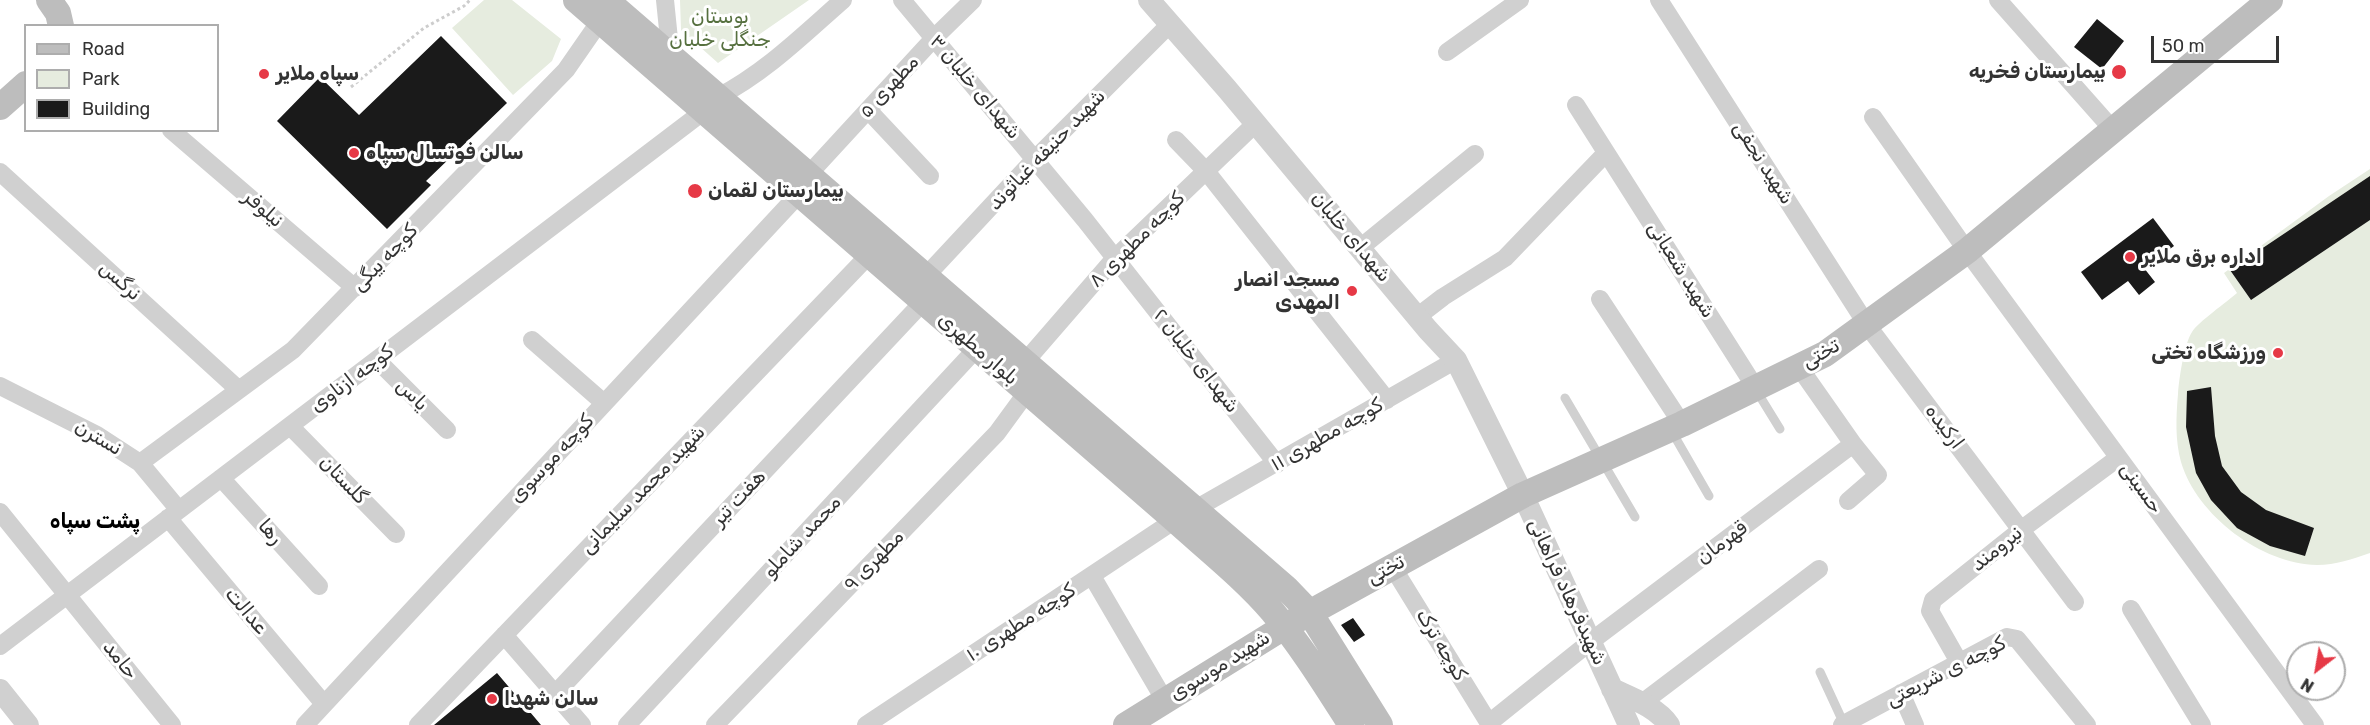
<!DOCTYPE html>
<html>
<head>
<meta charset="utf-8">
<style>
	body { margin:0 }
	#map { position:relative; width:2370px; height:725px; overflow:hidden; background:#fff; font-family:Rubik,sans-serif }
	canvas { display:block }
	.legend { position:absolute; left:24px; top:24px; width:195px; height:108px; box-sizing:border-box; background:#fff; border:2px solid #adadad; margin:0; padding:8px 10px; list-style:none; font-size:18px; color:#333 }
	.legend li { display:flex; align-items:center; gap:12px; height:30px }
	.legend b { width:30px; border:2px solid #adadad }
	.north { position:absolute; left:2286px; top:641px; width:60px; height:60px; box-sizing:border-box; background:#fff; border:2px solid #adadad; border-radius:50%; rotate:211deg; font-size:16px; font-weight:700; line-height:24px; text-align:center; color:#333 }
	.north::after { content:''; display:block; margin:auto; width:21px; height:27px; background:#e63946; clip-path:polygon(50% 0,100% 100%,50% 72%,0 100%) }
	.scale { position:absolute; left:2151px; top:36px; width:128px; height:27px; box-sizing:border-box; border:3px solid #333; border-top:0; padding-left:8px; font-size:18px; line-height:21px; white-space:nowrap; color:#333; -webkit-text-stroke:4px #fff; paint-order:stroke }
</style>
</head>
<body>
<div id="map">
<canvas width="2370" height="725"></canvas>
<ul class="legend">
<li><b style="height:8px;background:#bdbdbd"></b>Road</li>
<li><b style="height:16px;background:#e6ecdf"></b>Park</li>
<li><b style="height:16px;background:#1a1a1a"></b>Building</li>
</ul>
<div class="north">N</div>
<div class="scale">50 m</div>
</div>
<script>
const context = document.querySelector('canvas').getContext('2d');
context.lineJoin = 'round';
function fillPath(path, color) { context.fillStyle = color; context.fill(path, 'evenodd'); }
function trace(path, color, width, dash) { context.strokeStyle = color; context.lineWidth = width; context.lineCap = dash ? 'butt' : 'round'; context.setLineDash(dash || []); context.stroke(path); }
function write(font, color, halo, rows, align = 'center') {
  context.font = font + ' Rubik,"Noto Sans Arabic",sans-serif'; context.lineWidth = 6; context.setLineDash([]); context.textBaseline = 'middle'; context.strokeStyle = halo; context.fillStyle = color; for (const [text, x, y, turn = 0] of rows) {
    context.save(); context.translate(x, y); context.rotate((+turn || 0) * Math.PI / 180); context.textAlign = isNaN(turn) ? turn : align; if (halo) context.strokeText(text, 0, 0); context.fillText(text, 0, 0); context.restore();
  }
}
const green = new Path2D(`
	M484 0H512L561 39 552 61 513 95 452 28Z
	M680 0H809L718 63 681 30Z
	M2370 169V553C2352 559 2336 565 2317 565 2262 564 2197 516 2181 462 2175 440 2176 417 2178 394 2179 379 2184 344 2192 332 2198 322 2227 302 2237 293L2224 273 2329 196Z`);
const building = new Path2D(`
	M2097 19 2124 41 2102 69 2074 47Z
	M441 36 507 103 426 181 431 185 387 229 277 121 320 77 359 115Z
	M2370 176V220L2251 300 2230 270Z
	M2153 218 2174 246 2144 268 2155 282 2139 295 2128 281 2102 300 2081 272Z
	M2211 387 2215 436 2222 466 2241 492 2266 510 2314 528 2305 556 2270 546 2237 528 2211 500 2196 473 2186 427 2187 391Z
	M1353 618 1365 635 1354 642 1341 625Z
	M497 673 541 725H434Z`);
const path = new Path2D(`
	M351 87 424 28 464 6 470 0`);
const service = new Path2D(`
	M1756 390 1780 429
	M1565 398 1635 517
	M1671 430 1709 496
	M1820 672 1844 724`);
const minor = new Path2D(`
	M665 0 670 49 675 59
	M902 0 1085 220 1277 464
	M1659 0 1867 325 2075 602
	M1998 0 2114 131
	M1447 52 1520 0
	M718 97C766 72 803 35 843 0
	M1576 105 1755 387
	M868 110 930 176
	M1873 117 1967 251 2315 725
	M171 130 355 288
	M1176 140 1206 171 1387 400
	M0 172 239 390
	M808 175 935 37 973 0
	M1360 248 1475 154
	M925 277 1035 159 1170 24
	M1600 299 1682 424
	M1417 317 1443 297 1505 258 1606 153
	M532 340 604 403
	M377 360 447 430
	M1024 363 1115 258 1256 123
	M0 386 97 435 140 463 179 510
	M290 426 396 534
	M140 463 293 350 566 70 600 21
	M221 478 319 586
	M1848 501 1878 475 1853 444
	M1197 508 1456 360
	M0 512 172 725
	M168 518 324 704
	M1392 566 1490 725
	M1092 576 1165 701
	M2131 609 2202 725
	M504 635 582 725
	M0 646 704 111
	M1959 662 1930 611 1933 600 2022 529 2118 458
	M1901 693 1915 725
	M555 694 923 302
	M1642 703 1819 569
	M1489 723 1590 642 1853 444 1799 367
	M305 725 799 194
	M418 725 869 255
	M627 725 977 348
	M715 725 997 433 1027 392
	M866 725 1175 520
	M1842 725 2007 637 2017 639 2087 725`);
const tertiary = new Path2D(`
	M1149 0 1227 89 1428 330 1456 360 1523 495 1629 725
	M1612 689C1631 698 1657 707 1669 725
	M0 690 28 725`);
const secondary = new Path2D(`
	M49 0 58 13 61 26
	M576 0 1175 520C1206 548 1246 580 1272 611 1302 647 1326 686 1351 725
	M606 0 1286 588 1310 613 1380 725
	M0 107 26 84
	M1126 725 1284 627 1523 495 1682 424 1825 354 1967 251 2270 0`);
const markers = [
	[2119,72,8,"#e63946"],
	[264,74,6,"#e63946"],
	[354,153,6,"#e63946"],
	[695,191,8,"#e63946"],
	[2130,257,6,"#e63946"],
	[1352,291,6,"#e63946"],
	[2278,353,6,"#e63946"],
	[492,699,6,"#e63946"]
];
const parkNames = [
	["بوستان",720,17],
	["جنگلی خلبان",720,40]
];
const poiNames = [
	["بیمارستان فخریه",2106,72,"right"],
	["سپاه ملایر",276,74],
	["سالن فوتسال سپاه",366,153],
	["بیمارستان لقمان",708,191],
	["اداره برق ملایر",2142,257],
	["مسجد انصار",1340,280,"right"],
	["المهدی",1340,303,"right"],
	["ورزشگاه تختی",2266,353,"right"],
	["سالن شهدا",504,699]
];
const streetNames = [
	["مطهری ۵",889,87,-47],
	["شهدای خلبان ۳",975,87,50],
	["شهید حنیفه غیاثوند",1047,150,-46],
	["شهید نجفی",1763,163,57],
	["نیلوفر",263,209,41],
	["شهدای خلبان",1351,237,50],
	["کوچه مطهری ۸",1137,240,-45],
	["کوچه بیگی",385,258,-46],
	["شهید شعبانی",1681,270,58],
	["نرگس",120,281,42],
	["بلوار مطهری",978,349,41],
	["تختی",1821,354,-30],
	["شهدای خلبان ۲",1196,361,52],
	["کوچه ازناوی",352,379,-37],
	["یاس",412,395,45],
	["ارکیده",1944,427,53],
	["کوچه مطهری ۱۱",1327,435,-30],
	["نسترن",98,438,30],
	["کوچه موسوی",552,459,-47],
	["گلستان",343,480,46],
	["حسینی",2141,488,54],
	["شهید محمد سلیمانی",643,490,-46],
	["هفت تیر",739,498,-47],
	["رها",270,532,48],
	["محمد شاملو",802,537,-47],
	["قهرمان",1722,543,-37],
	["نیرومند",1997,549,-39],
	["مطهری ۹",874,561,-46],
	["تختی",1386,570,-29],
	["شهیدفرهاد فراهانی",1567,592,65],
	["عدالت",246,611,50],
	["کوچه مطهری ۱۰",1021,623,-33],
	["کوچه ترک",1441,645,59],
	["حامد",120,660,51],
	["شهید موسوی",1220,666,-32],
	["کوچه ی شریعتی",1946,672,-27]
];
const neighbourhoodNames = [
	["پشت سپاه",95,522]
];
fillPath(green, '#e6ecdf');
fillPath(building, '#1a1a1a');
trace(path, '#cdcdcd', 3, [3, 3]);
trace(service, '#d0d0d0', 9);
trace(minor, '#d0d0d0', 18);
trace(tertiary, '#d0d0d0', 22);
trace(secondary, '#bdbdbd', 26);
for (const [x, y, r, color] of markers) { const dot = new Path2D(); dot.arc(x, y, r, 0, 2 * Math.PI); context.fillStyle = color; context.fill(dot); trace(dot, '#fff', 2); }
write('20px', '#56703f', '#fff', parkNames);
write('bold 20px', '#333', '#fff', poiNames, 'left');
write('20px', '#333', '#fff', streetNames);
write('bold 21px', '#000', '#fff', neighbourhoodNames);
</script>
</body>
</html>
